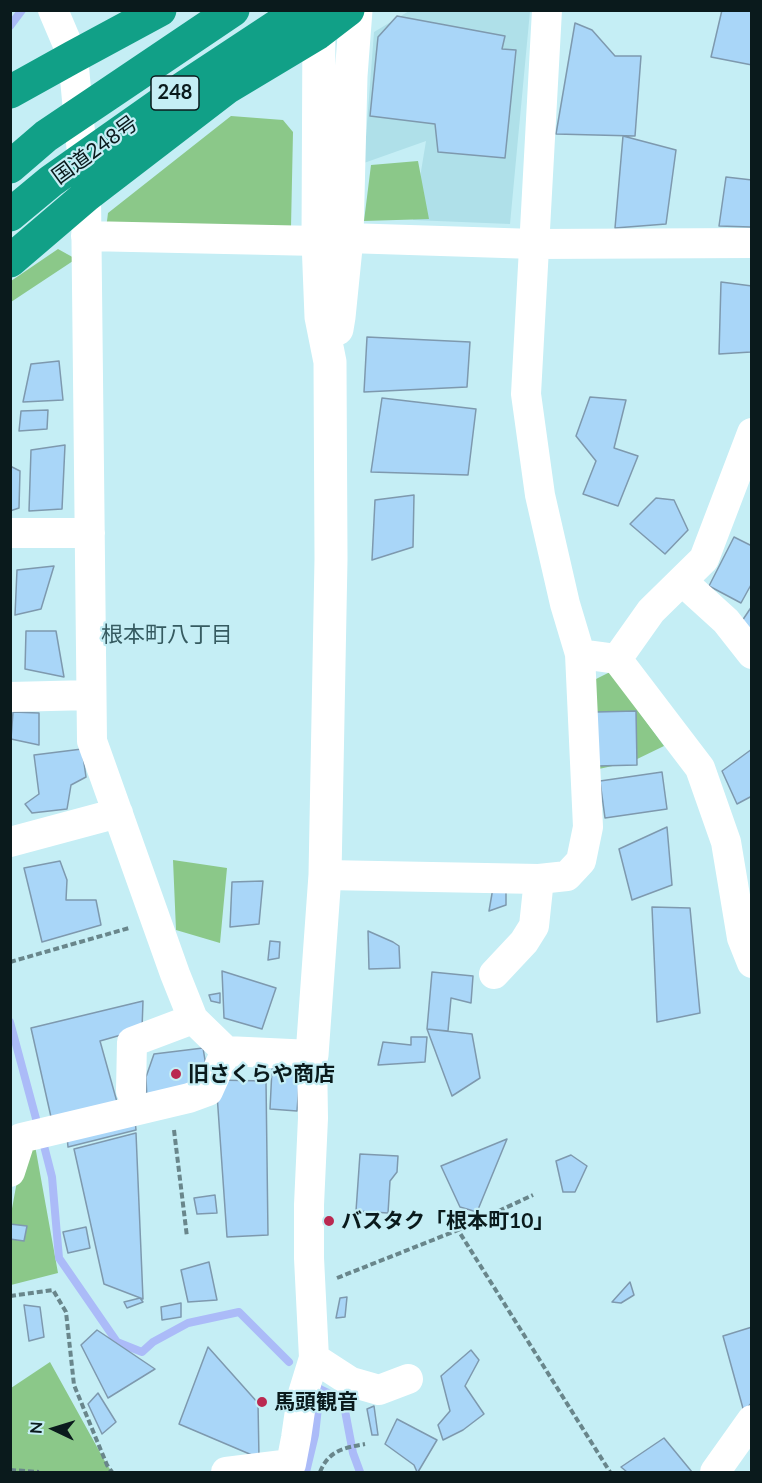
<!DOCTYPE html>
<html>
<head>
<meta charset="utf-8">
<style>
	body { margin:0 }
	#map { position:relative; width:762px; height:1483px; overflow:hidden; background:#c5eef5; font-family:Lato,sans-serif }
	canvas { display:block }
	.frame { position:absolute; inset:0; border:12px solid #0a1a1c; pointer-events:none }
	.north { position:absolute; left:24px; top:1399px; width:60px; height:60px; -webkit-text-stroke:4px #c5eef5; paint-order:stroke; rotate:274deg; font-size:16px; font-weight:700; line-height:24px; text-align:center; color:#0a1a1c }
	.north::after { content:''; display:block; margin:auto; width:21px; height:27px; background:#0a1a1c; clip-path:polygon(50% 0,100% 100%,50% 72%,0 100%) }
</style>
</head>
<body>
<div id="map">
<canvas width="762" height="1483"></canvas>
<div class="frame"></div>
<div class="north">N</div>
</div>
<script>
const context = document.querySelector('canvas').getContext('2d');
context.lineJoin = 'round';
function fillPath(path, color) { context.fillStyle = color; context.fill(path, 'evenodd'); }
function trace(path, color, width, dash) { context.strokeStyle = color; context.lineWidth = width; context.lineCap = dash ? 'butt' : 'round'; context.setLineDash(dash || []); context.stroke(path); }
function write(font, color, halo, rows, align = 'center') {
  context.font = font + ' Lato,"Noto Sans JP",sans-serif'; context.lineWidth = 4.5; context.setLineDash([]); context.textBaseline = 'middle'; context.strokeStyle = halo; context.fillStyle = color; for (const [text, x, y, turn = 0] of rows) {
    context.save(); context.translate(x, y); context.rotate((+turn || 0) * Math.PI / 180); context.textAlign = isNaN(turn) ? turn : align; if (halo) context.strokeText(text, 0, 0); context.fillText(text, 0, 0); context.restore();
  }
}
const built = new Path2D(`
	M409 11H530L510 224 413 220 426 141 364 163 374 32Z`);
const green = new Path2D(`
	M231 116 283 120 293 132 291 227 106 229 108 213Z
	M418 161 429 219 364 221 371 165Z
	M58 249 76 259 11 302V281Z
	M610 672 664 746 631 762 594 770 590 682Z
	M173 860 227 868 220 943 176 930Z
	M34 1140 58 1273 11 1285V1214L24 1143Z
	M50 1362 107 1465 112 1472H11V1388Z`);
const stream = new Path2D(`
	M10 26 22 10
	M10 1022 38 1126
	M42 1138 52 1177 59 1258 117 1342 142 1352 153 1342 188 1323 239 1312 289 1362
	M320 1389 343 1400 353 1453 360 1472
	M306 1472 315 1435 320 1389 318 1387`);
const building = new Path2D(`
	M722 10H752V65L711 57Z
	M397 16 505 36 502 49 516 50 505 158 438 152 435 124 370 116 378 37Z
	M575 23 592 30 615 56H641L635 136 556 134Z
	M623 136 676 150 666 224 615 228Z
	M726 177 752 180 751 227 719 226Z
	M721 282 752 286 751 352 719 354Z
	M367 337 470 342 467 387 364 392Z
	M59 361 63 400 23 402 31 364Z
	M590 397 626 400 614 448 638 456 618 506 583 494 596 461 576 436Z
	M382 398 476 409 468 475 371 472Z
	M48 410 47 429 19 431 21 411Z
	M65 445 62 509 29 511 31 450Z
	M10 466 20 471 19 508 10 511Z
	M414 495 413 547 372 560 375 500Z
	M656 498 674 500 688 530 665 554 630 524Z
	M734 537 752 546V583L741 603 709 586Z
	M54 566 41 609 15 615 17 570Z
	M752 606V631L740 624Z
	M26 631H56L64 677 25 669Z
	M636 711 637 765 597 766 596 712Z
	M13 712 39 713V745L11 739Z
	M82 749 86 777 71 785 67 809 32 813 25 804 39 794 34 755Z
	M752 749V796L737 804 722 771Z
	M662 772 667 809 605 818 600 781Z
	M667 827 672 885 632 900 619 849Z
	M60 861 67 880 66 900H96L101 925 42 942 24 868Z
	M263 881 259 924 230 927 232 882Z
	M494 882 506 884V905L489 911Z
	M652 907 690 908 700 1013 657 1022Z
	M368 931 393 942 399 946 400 968 369 969Z
	M270 941 280 942 279 958 268 960Z
	M222 971 276 988 262 1029 224 1018Z
	M432 972 473 976 471 1003 451 998 448 1031 427 1029Z
	M220 993V1003L211 1001 209 995Z
	M143 1001 142 1029 100 1041 117 1102 51 1117 31 1028Z
	M427 1029 472 1034 480 1078 452 1096Z
	M411 1037H427L425 1062 378 1065 383 1042 411 1045Z
	M203 1048 207 1072 194 1092 147 1101 146 1077 154 1054Z
	M272 1069 300 1071 297 1111 270 1109Z
	M216 1080 266 1081 268 1235 227 1237Z
	M135 1120 136 1130 68 1147 67 1136Z
	M136 1133 143 1299 104 1284 74 1149Z
	M507 1139 477 1212 460 1207 441 1166Z
	M360 1154 398 1156 397 1172 390 1181 388 1213 356 1211Z
	M571 1155 587 1166 575 1192H563L556 1161Z
	M215 1195 217 1213 197 1214 194 1198Z
	M10 1224 27 1226 24 1241 10 1239Z
	M86 1227 90 1248 68 1253 63 1232Z
	M209 1262 217 1300 188 1302 181 1270Z
	M630 1282 634 1295 621 1303 612 1302Z
	M347 1297 345 1317 336 1318 340 1298Z
	M140 1298 143 1302 127 1308 124 1302Z
	M181 1303V1317L162 1320 161 1307Z
	M24 1305 40 1307 44 1337 29 1341Z
	M752 1327V1402L744 1412 723 1336Z
	M97 1330 155 1369 108 1398 81 1345Z
	M208 1347 258 1403 259 1458 179 1424Z
	M471 1350 479 1360 465 1386 484 1414 463 1430 443 1440 438 1425 450 1411 441 1376Z
	M98 1393 116 1422 102 1434 88 1404Z
	M374 1406 378 1435H372L367 1409Z
	M397 1419 437 1440 418 1472H417L414 1465 385 1444Z
	M664 1438 692 1472H627L621 1467Z`);
const path = new Path2D(`
	M10 962 129 928
	M174 1130 187 1237
	M458 1230 533 1195
	M337 1278 458 1230 610 1472
	M10 1296 53 1290 66 1312 74 1385 107 1465 112 1472
	M10 1470 39 1472
	M320 1472C329 1450 344 1448 365 1444`);
const street = new Path2D(`
	M53 10 73 57 86 196 92 741 175 974 193 1019 226 1051 312 1055 313 1118 309 1205V1258L314 1358 302 1397 296 1438 291 1464 287 1472
	M86 236 318 241
	M347 238 535 244 752 243
	M10 533H90
	M682 581 726 621 752 654
	M580 654 617 659 700 768 726 842 742 938 752 963
	M617 659 651 611 704 559 752 433
	M10 697 91 695
	M10 842 118 813
	M325 875 539 879 567 876 581 861 588 827 580 654 565 604 540 495 526 394 547 10
	M494 974 524 942 534 926 539 879
	M131 1091 132 1042 193 1019
	M10 1172 21 1138 189 1098 208 1091 226 1051
	M314 1358 351 1382 379 1390 408 1379
	M226 1472 291 1464
	M715 1472 752 1420`);
const secondary = new Path2D(`
	M337 329 339 317 347 238 351 76 356 10
	M312 1055 325 875 331 559 330 362 321 317 318 241 319 10`);
const highway = new Path2D(`
	M10 92 73 57 160 10
	M10 167 46 136 233 10
	M10 215 51 181 183 88 280 24 302 10
	M10 261 86 196 228 87 318 33 348 10`);
const markers = [
	[176,1074,6,"#ba2951"],
	[329,1221,6,"#ba2951"],
	[262,1402,6,"#ba2951"]
];
const shields = [
	[175,93,48]
];
const shieldNames = [
	["248",175,93]
];
const streetNames = [
	["国道248号",95,150,-36]
];
const poiNames = [
	["旧さくらや商店",188,1074],
	["バスタク「根本町10」",341,1221],
	["馬頭観音",274,1402]
];
const neighbourhoodNames = [
	["根本町八丁目",167,635]
];
fillPath(built, '#afe0e9');
fillPath(green, '#8bc889');
trace(stream, '#abbbf8', 8);
fillPath(building, '#a9d6f8');
trace(building, '#7e99ae', 1.5);
trace(path, '#69868b', 4, [6, 3]);
trace(street, '#fff', 30);
trace(secondary, '#fff', 33);
trace(highway, '#11a087', 33);
for (const [x, y, r, color] of markers) { const dot = new Path2D(); dot.arc(x, y, r, 0, 2 * Math.PI); context.fillStyle = color; context.fill(dot); trace(dot, '#c5eef5', 2); }
for (const [x, y, w] of shields) { const box = new Path2D(); box.roundRect(x - w / 2, y - 17, w, 34, 4.5); context.fillStyle = '#c5eef5'; context.fill(box); trace(box, '#0a1a1c', 1.5); }
write('bold 20px', '#0a1a1c', null, shieldNames);
write('21px', '#0a1a1c', '#c5eef5', streetNames);
write('bold 21px', '#0a1a1c', '#c5eef5', poiNames, 'left');
write('22px', '#365b61', '#c5eef5', neighbourhoodNames);
</script>
</body>
</html>
